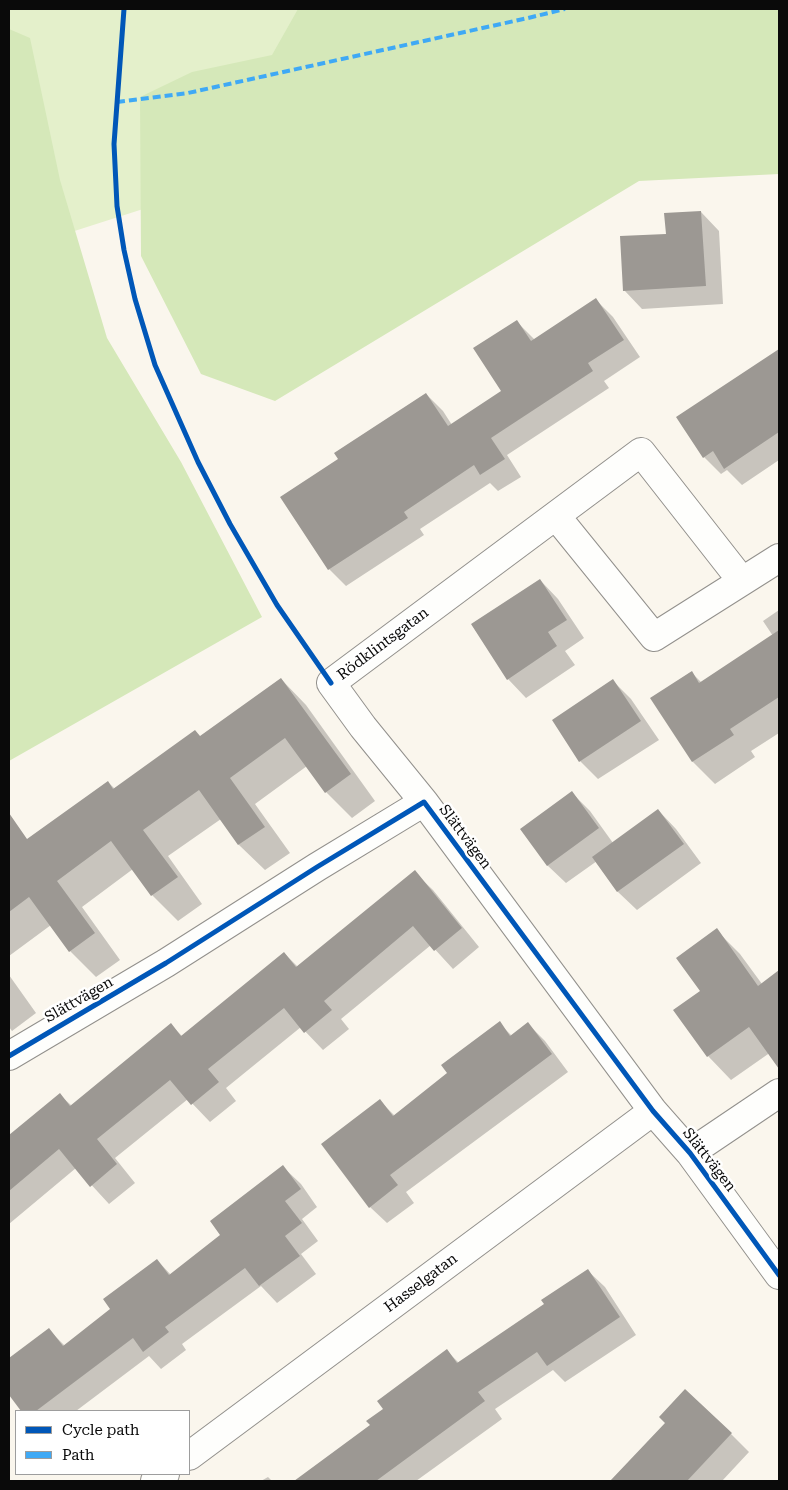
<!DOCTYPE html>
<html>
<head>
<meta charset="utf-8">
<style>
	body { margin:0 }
	#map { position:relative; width:788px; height:1490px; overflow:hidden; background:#faf6ed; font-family:"Roboto Serif",serif }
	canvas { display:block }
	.frame { position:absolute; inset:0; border:10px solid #0a0a0a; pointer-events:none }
	.legend { position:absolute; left:15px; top:1410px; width:175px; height:65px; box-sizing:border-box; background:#fff; border:1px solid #9d9d9d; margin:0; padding:6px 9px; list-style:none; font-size:15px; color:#0a0a0a }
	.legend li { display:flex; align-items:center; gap:10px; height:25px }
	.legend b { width:25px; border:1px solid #9d9d9d }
</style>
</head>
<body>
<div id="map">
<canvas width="788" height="1490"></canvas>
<div class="frame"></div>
<ul class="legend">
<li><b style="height:6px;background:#0057b8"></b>Cycle path</li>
<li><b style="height:6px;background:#3fa9f5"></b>Path</li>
</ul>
</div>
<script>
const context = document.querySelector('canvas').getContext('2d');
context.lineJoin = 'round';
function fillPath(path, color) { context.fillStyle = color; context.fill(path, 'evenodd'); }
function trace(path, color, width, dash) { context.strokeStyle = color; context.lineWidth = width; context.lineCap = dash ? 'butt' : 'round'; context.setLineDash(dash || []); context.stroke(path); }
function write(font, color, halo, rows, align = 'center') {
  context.font = font + ' "Roboto Serif",serif'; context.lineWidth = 5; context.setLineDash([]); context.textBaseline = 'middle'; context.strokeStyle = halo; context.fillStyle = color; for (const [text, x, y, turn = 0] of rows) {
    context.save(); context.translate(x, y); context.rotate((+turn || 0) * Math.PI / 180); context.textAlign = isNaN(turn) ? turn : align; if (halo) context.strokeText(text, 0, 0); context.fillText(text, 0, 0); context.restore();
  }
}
const green = new Path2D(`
	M9 9H399L296 160 9 252Z`);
const forest = new Path2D(`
	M298 9H779V174L639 181 275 401 201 374 141 256 140 97 192 72 272 55Z
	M9 29 30 38 60 180 107 338 181 462 262 617 9 761Z`);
const shadow = new Path2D(`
	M701 212 719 231 723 304 642 309 624 290 667 235Z
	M596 300 613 317 640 357 604 381 609 388 507 455 521 477 498 491 490 483 420 529 424 535 346 586 329 569 340 459 426 394 443 411 452 425 503 391 516 321 535 340Z
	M779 351V460L742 485 727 470 721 474 704 457 677 417Z
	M540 580 558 599 584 638 565 651 575 665 526 698 508 679 472 625Z
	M779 610V733L751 751 755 757 715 784 693 762 652 699 691 672 702 683 773 636 763 621Z
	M281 679 306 705 375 801 352 818 326 792 307 766 255 804 290 853 265 870 239 845 221 819 168 856 202 904 178 921 152 895 133 869 82 907 120 960 96 977 70 951 51 925 9 956V850L25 838 27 841 108 782 115 789 201 737Z
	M613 681 631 699 659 740 598 779 580 761Z
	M572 793 590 811 613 843 658 810 676 829 701 863 637 910 618 892 597 861 566 883 547 865Z
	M414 872 433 890 479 947 453 969 431 945 341 1019 349 1029 323 1050 301 1027 226 1088 236 1101 210 1122 188 1099 115 1158 135 1183 109 1204 76 1168 9 1224V1137L60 1095 72 1106 171 1025 182 1036 284 953 298 967Z
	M716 930 740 954 762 984 779 971V1060L771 1052 731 1080 708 1056 701 991Z
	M9 975 36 1013 12 1031 9 1027Z
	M499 1023 512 1036 528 1024 545 1041 568 1072 406 1192 414 1203 387 1223 370 1207 380 1101 395 1116 449 1073Z
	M283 1167 301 1184 317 1207 302 1219 318 1241 301 1254 316 1274 277 1303 261 1286 182 1344 186 1350 161 1369 149 1356 76 1411H23L9 1393V1360L49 1330 65 1346 112 1309 157 1260 171 1275 222 1235Z
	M587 1270 605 1287 636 1335 565 1382 553 1370 495 1409 502 1419 416 1481H296L372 1426 385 1409 447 1351 459 1363 546 1304Z
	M731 1434 749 1452 722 1481H655L633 1459Z
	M268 1477 272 1481H261Z`);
const building = new Path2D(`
	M701 211 706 286 623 291 620 236 666 234 664 213Z
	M596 298 624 340 588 363 593 371 491 438 505 459 480 475 474 465 404 512 408 518 328 570 280 497 338 459 334 453 426 393 448 426 501 391 473 348 517 320 531 341Z
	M779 349V432L724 469 713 451 703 458 676 417Z
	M540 579 567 620 548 632 557 646 507 680 471 624Z
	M779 630V697L730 729 734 735 692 762 650 698 692 671 699 683Z
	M281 678 351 774 325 793 285 738 230 778 265 827 238 845 199 790 143 830 178 877 151 896 111 841 57 881 95 933 69 952 29 897 9 912V813L27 839 108 781 113 789 195 730 200 736Z
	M613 679 641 721 579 762 552 720Z
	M572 791 599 828 547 866 520 829Z
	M658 809 684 844 617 892 592 857Z
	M415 870 462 928 434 951 413 926 324 1001 332 1010 304 1033 284 1008 208 1069 219 1082 191 1105 170 1080 97 1139 117 1164 90 1187 59 1149 9 1191V1135L60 1093 70 1106 171 1023 181 1036 284 952 296 967Z
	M717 928 758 986 779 970V1069L749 1027 707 1057 673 1010 700 991 676 958Z
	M500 1021 510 1036 528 1022 552 1054 390 1175 398 1185 369 1208 321 1144 380 1099 393 1116 447 1073 441 1065Z
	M283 1165 301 1189 285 1201 302 1223 285 1236 300 1256 259 1286 245 1268 165 1327 169 1332 143 1352 133 1338 36 1411H21L9 1395V1358L49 1328 63 1346 110 1309 103 1299 157 1259 169 1275 220 1235 210 1221Z
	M588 1269 620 1317 547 1366 537 1352 478 1392 485 1401 376 1481H294L370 1425 366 1421 383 1409 377 1401 447 1349 457 1363 544 1304 541 1300Z
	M685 1389 732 1433 687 1481H610L665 1423 659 1417Z`);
const street = new Path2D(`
	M556 516 654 637 779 558
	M424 802 363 727 331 683 641 452 742 581
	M9 1056 166 963 317 867 424 802 653 1111 690 1153 779 1275
	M690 1153 779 1093
	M189 1456 653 1111
	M155 1481 165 1474`);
const quiet = new Path2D(`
	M117 102 188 93 528 18 565 9`);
const cycleway = new Path2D(`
	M124 9 114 144 117 206 124 250 135 299 155 365 198 462 230 524 277 605 331 683
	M9 1056 166 963 317 867 424 802 653 1111 690 1153 779 1275`);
const streetNames = [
	["Rödklintsgatan",383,644,-37],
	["Slättvägen",465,837,53],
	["Slättvägen",79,1000,-30],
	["Slättvägen",709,1160,52],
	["Hasselgatan",421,1283,-37]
];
fillPath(green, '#e4f0cb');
fillPath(forest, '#d5e8b9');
fillPath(shadow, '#0003');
fillPath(building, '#9c9893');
trace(street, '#92908c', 30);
trace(street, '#fefefc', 28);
trace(quiet, '#3fa9f5', 4, [8, 4]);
trace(cycleway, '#0057b8', 5);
write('15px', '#0a0a0a', '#fff', streetNames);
</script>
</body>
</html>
